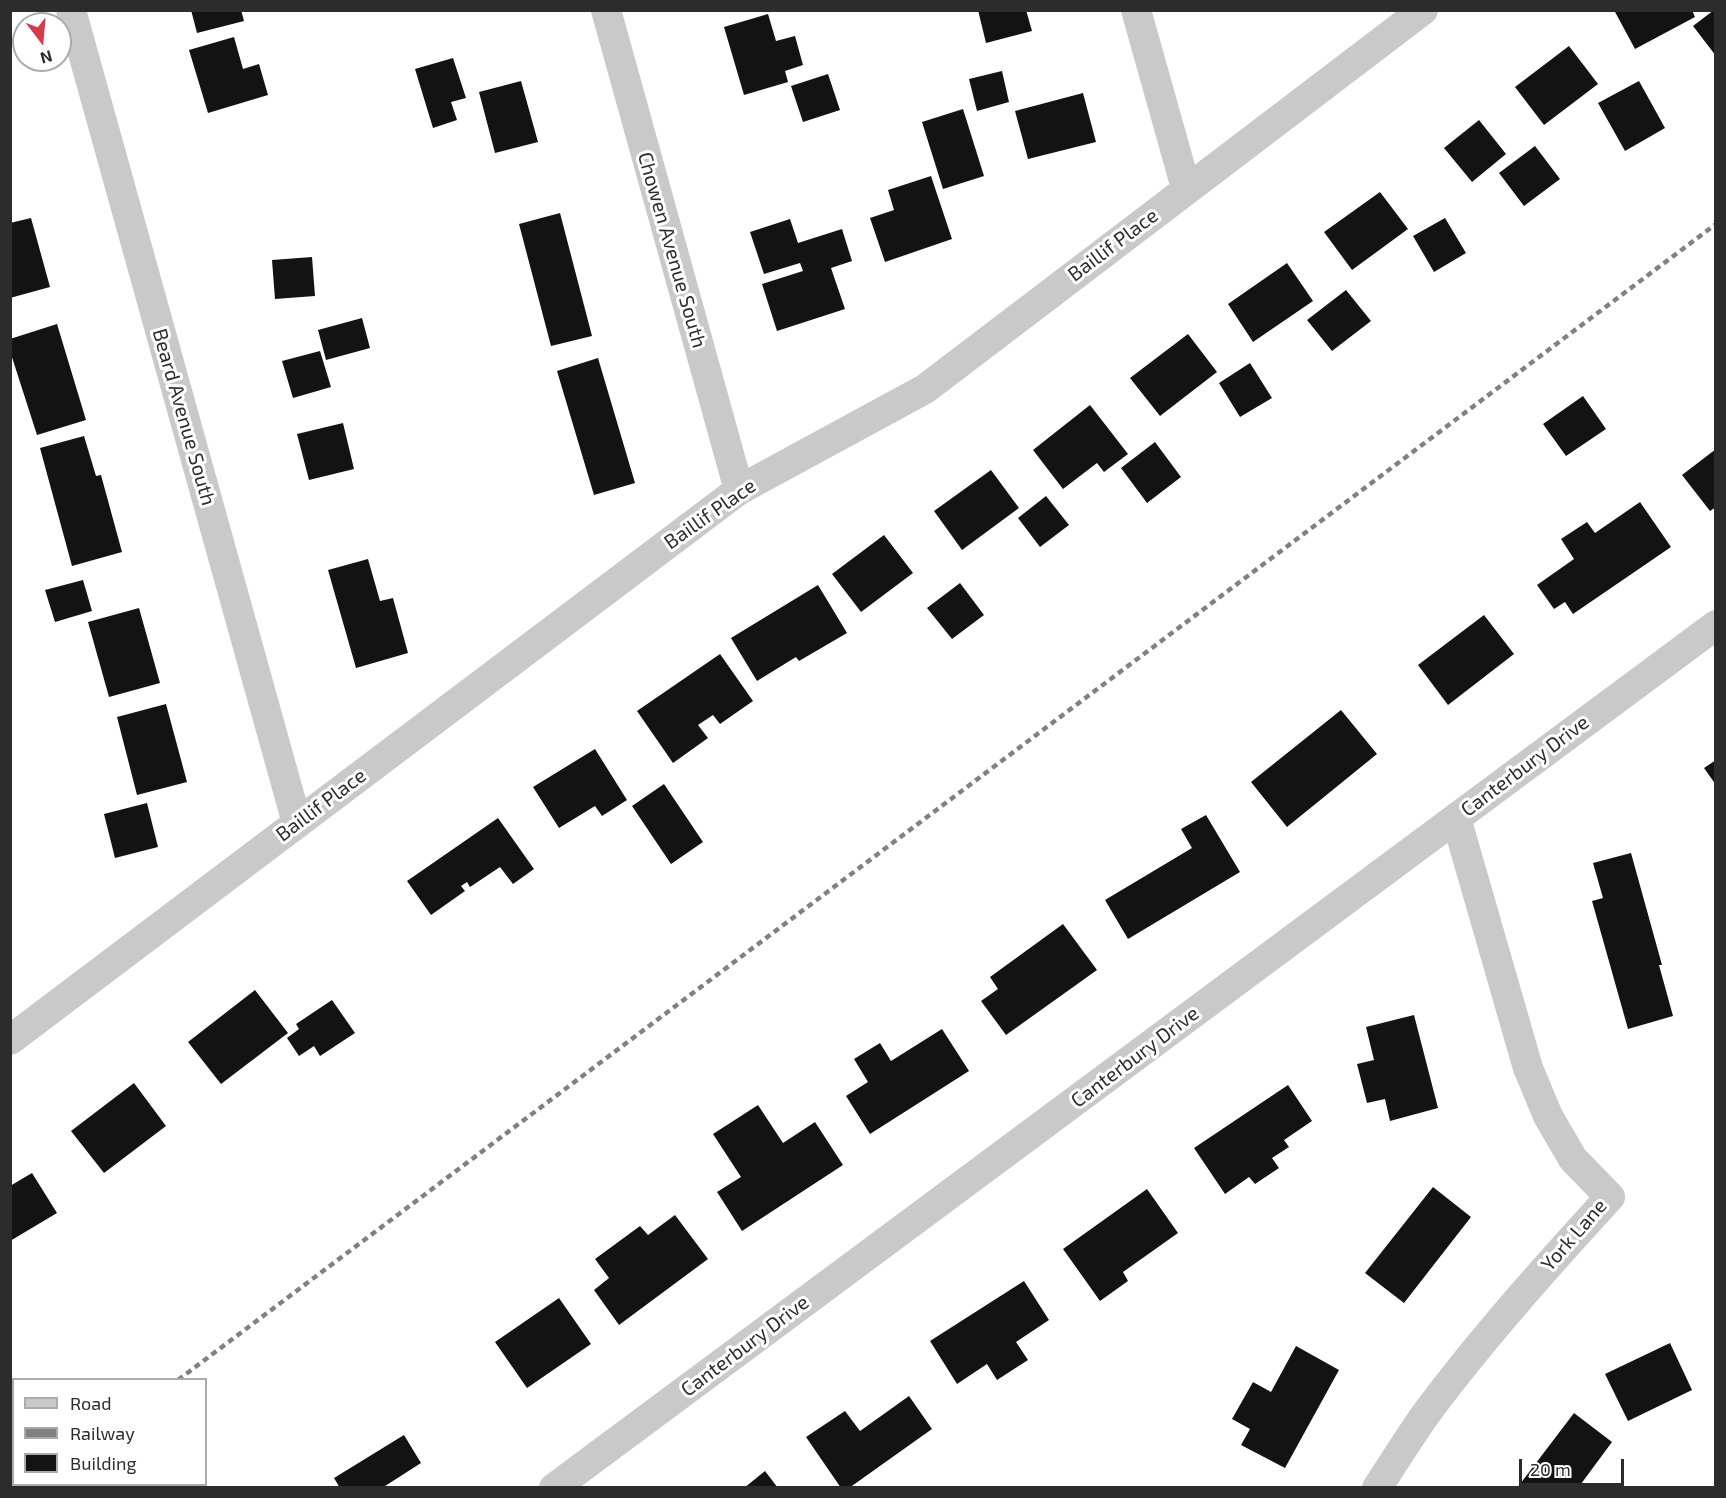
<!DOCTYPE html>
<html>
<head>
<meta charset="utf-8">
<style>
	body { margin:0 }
	#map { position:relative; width:1726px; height:1498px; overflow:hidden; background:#fff; font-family:"Exo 2",sans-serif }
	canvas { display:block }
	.frame { position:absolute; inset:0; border:12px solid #2c2c2c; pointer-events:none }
	.legend { position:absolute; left:12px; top:1378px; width:195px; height:108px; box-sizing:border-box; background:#fff; border:2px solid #ababab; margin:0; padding:8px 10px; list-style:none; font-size:18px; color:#2c2c2c }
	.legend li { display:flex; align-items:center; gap:12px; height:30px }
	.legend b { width:30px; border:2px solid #ababab }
	.north { position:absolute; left:12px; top:12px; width:60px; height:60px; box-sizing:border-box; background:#fff; border:2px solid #ababab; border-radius:50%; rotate:164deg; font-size:16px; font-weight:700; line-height:24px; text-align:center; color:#2c2c2c }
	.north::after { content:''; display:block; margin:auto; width:21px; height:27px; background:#d63b4c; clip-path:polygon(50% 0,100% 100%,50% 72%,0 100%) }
	.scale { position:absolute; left:1519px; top:1459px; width:105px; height:27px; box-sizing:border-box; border:3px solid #2c2c2c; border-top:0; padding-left:8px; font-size:18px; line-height:21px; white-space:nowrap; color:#2c2c2c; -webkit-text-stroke:4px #fff; paint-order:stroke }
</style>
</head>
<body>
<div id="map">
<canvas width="1726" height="1498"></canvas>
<div class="frame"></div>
<ul class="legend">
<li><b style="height:8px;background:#c9c9c9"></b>Road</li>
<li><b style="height:8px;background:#818181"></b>Railway</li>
<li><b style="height:16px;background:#131313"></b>Building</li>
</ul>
<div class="north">N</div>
<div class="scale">20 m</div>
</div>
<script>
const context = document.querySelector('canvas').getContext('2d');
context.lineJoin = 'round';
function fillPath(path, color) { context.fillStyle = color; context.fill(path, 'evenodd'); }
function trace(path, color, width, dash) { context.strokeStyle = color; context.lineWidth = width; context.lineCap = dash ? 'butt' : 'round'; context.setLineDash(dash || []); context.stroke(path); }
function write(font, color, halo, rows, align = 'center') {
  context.font = font + ' "Exo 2",sans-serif'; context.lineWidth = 6; context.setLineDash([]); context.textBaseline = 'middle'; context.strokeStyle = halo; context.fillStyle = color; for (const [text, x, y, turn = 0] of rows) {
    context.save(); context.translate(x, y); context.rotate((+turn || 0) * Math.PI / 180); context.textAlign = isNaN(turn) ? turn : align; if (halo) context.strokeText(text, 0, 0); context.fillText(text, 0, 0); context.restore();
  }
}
const building = new Path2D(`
	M191 10H241L244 21 197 33Z
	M978 10H1026L1032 31 986 43Z
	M1614 10H1692L1695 17 1635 49Z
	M1714 10H1716V56L1693 26Z
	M768 14 776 41 795 36 803 65 785 71 788 82 744 95 724 27Z
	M234 37 243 69 259 64 268 95 208 113 189 50Z
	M1569 46 1598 84 1544 125 1515 87Z
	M453 58 466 98 451 102 457 120 433 128 415 69Z
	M1002 71 1009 102 977 111 969 79Z
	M828 74 840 110 803 122 791 86Z
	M521 81 538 142 495 153 479 92Z
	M1639 81 1665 128 1625 151 1598 103Z
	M1083 93 1096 142 1028 159 1015 111Z
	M963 109 984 176 943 189 922 122Z
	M1479 120 1506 154 1472 182 1444 148Z
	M1535 146 1560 179 1524 206 1499 173Z
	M931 176 952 239 885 262 870 218 894 210 888 190Z
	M1380 192 1408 229 1352 270 1324 232Z
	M560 213 592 336 551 346 519 224Z
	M31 218 50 287 10 298V223Z
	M1445 218 1466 253 1434 272 1413 236Z
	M790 219 798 243 842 229 852 261 831 268 845 309 777 331 762 284 803 271 800 263 764 274 750 232Z
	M312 257 315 296 275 299 272 260Z
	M1287 263 1313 301 1253 342 1228 304Z
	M1346 290 1371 321 1332 351 1307 320Z
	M362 318 370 348 326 360 318 330Z
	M57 324 86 420 37 435 10 351V339Z
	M1188 334 1217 372 1160 416 1130 378Z
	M320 351 331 387 293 398 282 361Z
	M598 358 635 483 594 495 557 371Z
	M1250 363 1272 398 1240 417 1219 383Z
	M1583 396 1606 429 1566 456 1543 424Z
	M1090 405 1128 454 1104 472 1097 463 1063 489 1033 450Z
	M343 423 354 469 309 480 297 434Z
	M84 436 96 476 101 475 122 552 72 566 40 448Z
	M1155 442 1181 477 1147 503 1121 468Z
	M1716 449V507L1710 511 1682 475Z
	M991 470 1019 508 962 550 934 511Z
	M1046 496 1069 525 1040 547 1018 518Z
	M1640 502 1671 547 1573 614 1565 602 1554 609 1537 585 1574 559 1561 539 1587 522 1595 533Z
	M884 535 913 573 861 612 832 574Z
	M368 559 380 601 393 598 408 653 356 668 328 570Z
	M83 580 92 611 55 622 45 590Z
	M960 583 984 615 952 639 927 608Z
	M818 585 847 633 799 661 796 657 757 681 731 638Z
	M139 608 160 683 109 697 88 622Z
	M1484 615 1514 654 1448 705 1418 665Z
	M720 654 753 701 720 724 713 715 698 725 708 738 673 763 637 711Z
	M166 704 187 782 137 795 117 717Z
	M1341 710 1377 754 1287 827 1251 782Z
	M595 749 627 800 602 816 595 806 559 828 533 787Z
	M1716 760V785L1704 768Z
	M664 784 703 842 671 864 632 806Z
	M147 803 158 847 115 858 104 814Z
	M1206 815 1240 872 1128 939 1105 900 1192 848 1181 829Z
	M498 818 534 869 513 884 500 867 470 887 467 882 461 886 465 891 431 915 407 881Z
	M1631 853 1662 965H1659L1673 1016 1628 1029 1592 901 1603 898 1593 863Z
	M1063 924 1097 970 1006 1035 981 1001 998 989 990 977Z
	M255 990 288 1033 221 1084 188 1042Z
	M332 1000 355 1033 320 1056 314 1046 299 1056 287 1038 299 1029 296 1024Z
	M1414 1015 1438 1108 1390 1121 1385 1099 1367 1103 1357 1064 1374 1060 1366 1027Z
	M942 1029 969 1071 870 1134 846 1096 868 1082 854 1059 880 1043 891 1061Z
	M134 1083 166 1126 104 1173 71 1131Z
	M1288 1085 1312 1121 1284 1140 1289 1147 1272 1158 1279 1168 1255 1184 1249 1177 1225 1194 1194 1148Z
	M758 1105 783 1143 815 1122 843 1165 742 1231 717 1192 741 1177 713 1134Z
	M32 1173 57 1213 10 1241V1186Z
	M1433 1187 1471 1217 1404 1303 1365 1273Z
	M1147 1189 1178 1233 1123 1272 1128 1281 1100 1301 1063 1249Z
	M675 1215 708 1259 619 1325 594 1290 609 1278 595 1259 640 1226 648 1235Z
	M1024 1281 1049 1320 1016 1342 1028 1360 997 1380 987 1364 957 1384 930 1341Z
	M559 1298 591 1344 527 1388 495 1342Z
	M1670 1343 1692 1390 1628 1421 1605 1374Z
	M1296 1346 1339 1370 1285 1468 1241 1445 1250 1429 1232 1419 1253 1382 1271 1392Z
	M909 1396 932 1429 849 1488H841L806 1437 845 1411 860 1431Z
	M1574 1413 1612 1442 1578 1488H1517Z
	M404 1435 421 1463 382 1488H340L334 1478Z
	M765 1471 778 1488H744Z`);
const street = new Path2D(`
	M71 10 297 823
	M606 10 739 490
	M1136 10 1186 188
	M10 1040 739 490 925 389 1423 10
	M554 1488 1716 625
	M1377 1488C1394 1462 1410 1436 1428 1411 1484 1336 1547 1266 1610 1197L1573 1159 1548 1116 1528 1068 1456 818`);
const rail = new Path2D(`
	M178 1380 1716 224
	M34 1488 38 1484`);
const streetNames = [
	["Baillif Place",1113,245,-37],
	["Chowen Avenue South",672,250,74],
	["Beard Avenue South",184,417,74],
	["Baillif Place",710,514,-35],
	["Canterbury Drive",1525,766,-37],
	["Baillif Place",321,805,-37],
	["Canterbury Drive",1135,1057,-37],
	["York Lane",1574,1235,-49],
	["Canterbury Drive",745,1346,-37]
];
fillPath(building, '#131313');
trace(street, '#c9c9c9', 30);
trace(rail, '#818181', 4.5, [6, 4.5]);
write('20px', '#2c2c2c', '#fff', streetNames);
</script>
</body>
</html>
